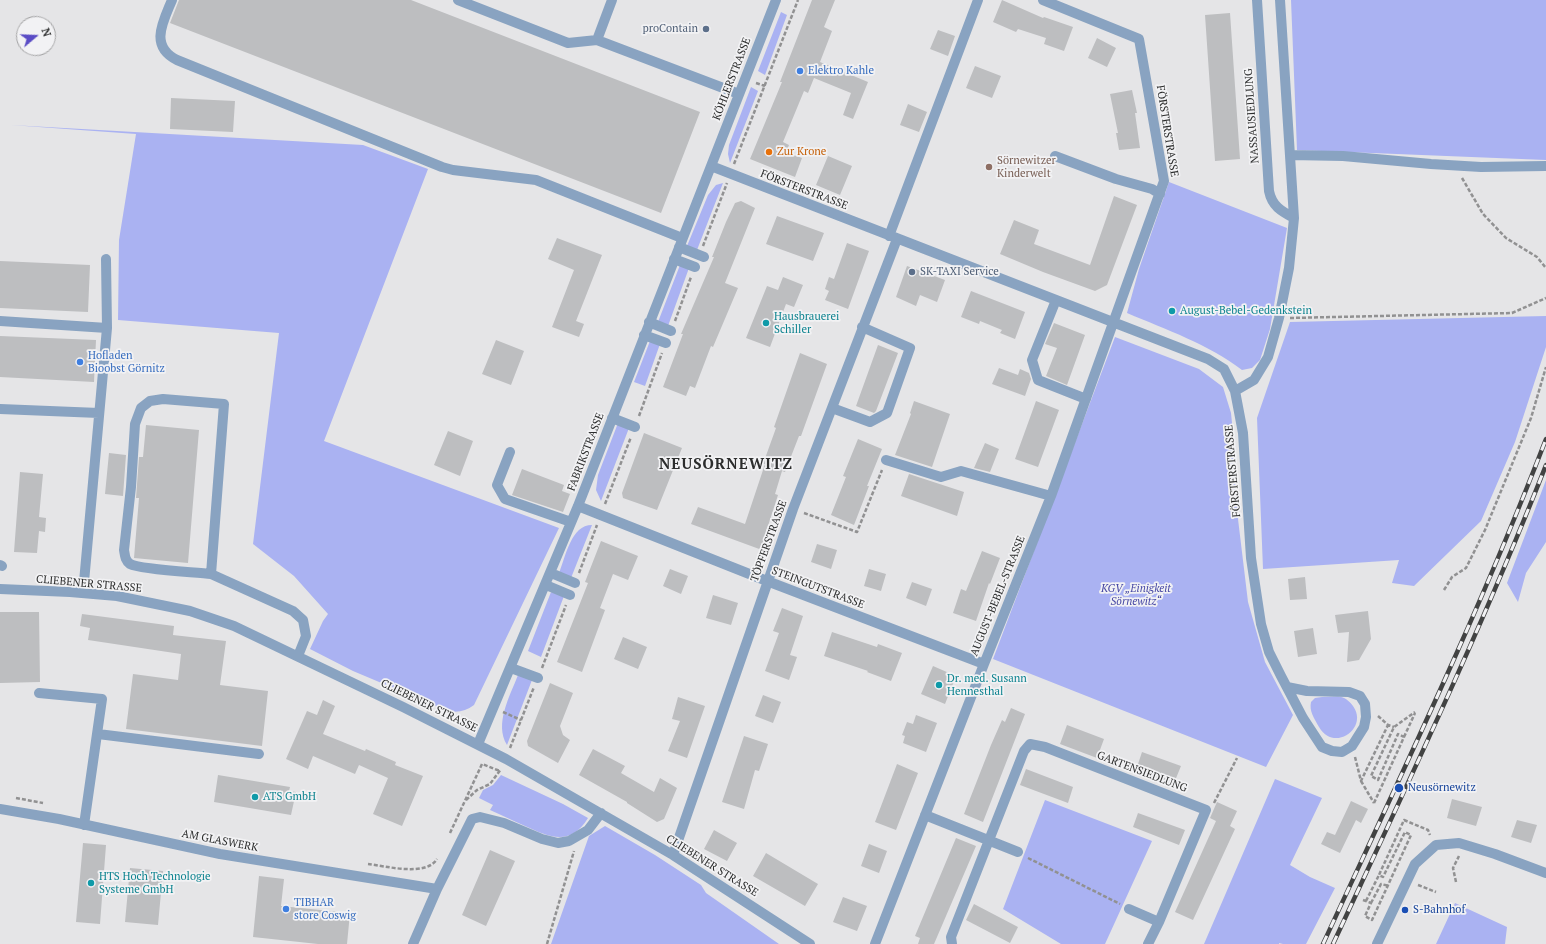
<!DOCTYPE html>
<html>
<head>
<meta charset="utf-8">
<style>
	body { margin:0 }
	#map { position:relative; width:1546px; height:944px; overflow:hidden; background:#e5e5e7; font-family:"PT Serif",serif }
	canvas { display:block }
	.north { position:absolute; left:16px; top:16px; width:40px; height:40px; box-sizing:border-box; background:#f2f2f4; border:1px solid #a3a3a4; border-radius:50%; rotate:71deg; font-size:11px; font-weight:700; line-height:16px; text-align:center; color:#2c2d2d }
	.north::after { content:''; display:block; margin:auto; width:14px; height:18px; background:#5a4cc5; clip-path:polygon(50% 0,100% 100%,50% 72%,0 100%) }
</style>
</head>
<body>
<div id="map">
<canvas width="1546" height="944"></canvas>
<div class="north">N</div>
</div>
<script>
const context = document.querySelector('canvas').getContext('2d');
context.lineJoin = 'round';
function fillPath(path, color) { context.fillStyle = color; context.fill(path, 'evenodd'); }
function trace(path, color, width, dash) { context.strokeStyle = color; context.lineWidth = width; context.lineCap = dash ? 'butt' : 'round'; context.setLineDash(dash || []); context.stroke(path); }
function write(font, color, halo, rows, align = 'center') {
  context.font = font + ' "PT Serif",serif'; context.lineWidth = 3.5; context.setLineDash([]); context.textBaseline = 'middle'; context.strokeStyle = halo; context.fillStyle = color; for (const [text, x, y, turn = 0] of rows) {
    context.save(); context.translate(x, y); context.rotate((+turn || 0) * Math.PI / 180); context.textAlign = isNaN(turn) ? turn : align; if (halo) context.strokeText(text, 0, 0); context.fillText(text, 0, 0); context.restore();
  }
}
const green = new Path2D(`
	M1291 0H1546V160L1297 150Z
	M781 12 787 15 765 75 758 71Z
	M751 87 758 91 730 163 728 154 729 145Z
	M11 125 363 145 428 169 324 441 559 528 474 705C466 711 458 713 448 711L353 671 310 649 323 621 328 614 294 576 253 544 279 333 118 320 119 240 136 134Z
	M1169 182 1287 228 1270 329 1260 360 1252 368 1242 370C1208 344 1167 330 1127 313L1139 269Z
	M723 183 697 250 687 246 708 195 716 185Z
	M680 265 689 268 668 326 658 322Z
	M1546 316V347L1515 442 1481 521 1414 586 1392 583 1399 560 1263 569 1257 418 1290 322Z
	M1115 337 1199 369 1223 387 1231 413 1236 463 1238 519 1248 602 1265 662 1293 715 1266 767 993 659Z
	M650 341 660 344 645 386 634 382Z
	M618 423 629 428 601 501 596 490 598 475Z
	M1546 480V542L1526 573 1518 602 1507 583Z
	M592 525 571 578 559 573C566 556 571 525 592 525Z
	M551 592 564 596 541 657 528 651Z
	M518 675 532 680 507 745C494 724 510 696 518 675Z
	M1322 697C1328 697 1335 696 1341 697 1346 698 1350 702 1353 706 1369 728 1334 753 1319 727 1314 718 1309 711 1311 702L1315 698Z
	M501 775 563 804 588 818C570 847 549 837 525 826 513 821 502 815 490 810L493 805 479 798 483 790 493 785Z
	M1275 779 1322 798 1290 865 1310 877 1335 888 1306 944H1283L1279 943V944H1204Z
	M1045 800 1152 841 1105 944H1061L1003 909Z
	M605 826 655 855 701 885 706 893 779 944H551L589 836Z
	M1455 903 1507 927 1505 944H1436Z`);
const building = new Path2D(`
	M179 0H411L700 112 661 213 170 23Z
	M812 0H835L824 27 832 31 820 62 868 82 853 119 843 115 851 93 814 78 808 93 804 91 783 142 789 145 786 152 802 158 795 177 750 159 782 82H780Z
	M1002 0 1043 18 1044 17 1073 27 1064 51 1044 44 1046 38 1018 29 1016 32 993 22Z
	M1230 13 1240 159 1215 161 1205 15Z
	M938 30 955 36 948 56 930 49Z
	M1097 38 1116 48 1107 67 1088 58Z
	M975 66 1001 76 992 98 966 88Z
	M1132 90 1137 113H1135L1140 148 1119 150 1116 133H1118L1110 94Z
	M171 98 235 101 233 132 170 129Z
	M908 104 927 112 919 132 900 125Z
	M828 156 852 166 840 195 816 185Z
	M1114 196 1137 205 1107 285 1095 291 1043 272 1000 254 1014 220 1039 230 1034 244 1090 265Z
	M741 201 755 208 725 283 738 288 713 347 711 346 695 388 690 386 686 396 663 387 683 334H681L714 257H712L726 222 735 203Z
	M777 216 824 233 813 261 766 244Z
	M557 238 602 255 576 321 584 324 579 337 552 327 574 270 548 259Z
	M847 243 869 251 848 309 825 300 829 291 825 289 829 277 834 279Z
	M0 261 90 265 88 312 0 308Z
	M907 266 945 280 937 302 920 295 916 306 896 297Z
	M783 277 803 285 794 307 786 304 770 347 746 338 767 286 778 290Z
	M971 291 1025 312 1015 339 1000 333 1002 330 980 321 979 324 961 317Z
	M1054 323 1085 335 1067 385 1046 376 1057 348 1045 344Z
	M0 336 96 340 94 382 0 377Z
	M496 340 524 351 511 385 482 374Z
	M878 345 898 353 876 411 874 413 856 406Z
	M800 353 827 364 801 436H799L785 472 782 471 775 494 778 495 766 532 768 533 762 550 691 524 698 507 745 524 765 464H763L776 428 774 427Z
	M999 368 1018 375 1020 369 1029 373 1031 379 1025 396 992 384Z
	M914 401 950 414 932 467 895 455 911 414 910 413Z
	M1036 401 1059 410 1038 467 1015 459Z
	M146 425 199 430 188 563 134 558 139 498H136L139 457H143Z
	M448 431 473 441 460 476 434 465Z
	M644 433 682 448 657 510 623 498 622 493Z
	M858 439 882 449 867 486H869L854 525 831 515 846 477 843 476Z
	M985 443 999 449 990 472 974 468Z
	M109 453 126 455 123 496 105 494Z
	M522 469 564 485 562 491 570 494 563 512 512 495Z
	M20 472 43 474 39 517 46 518 45 532 39 531 37 553 14 552Z
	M909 474 964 492 957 516 901 496Z
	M601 541 638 556 628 580 613 574 600 608 605 610 582 672 557 662 588 583 585 582Z
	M817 544 837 550 831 569 811 562Z
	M982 551 1000 558 990 584 989 583 976 621 953 613 961 589 966 591Z
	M670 569 688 576 681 594 663 586Z
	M869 569 886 574 881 591 864 586Z
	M1305 577 1307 599 1290 600 1288 579Z
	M912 582 932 589 926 606 906 598Z
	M713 595 738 603 731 625 706 618Z
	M782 608 803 616 790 655 797 657 789 680 765 671 779 633 773 631Z
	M1368 611 1371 639 1359 660 1347 662 1349 632 1338 633 1335 615Z
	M0 612H39L40 682 0 683Z
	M82 614 174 626 173 635 226 641 220 685 268 691 262 746 126 729 133 674 178 680 181 654 88 640 90 628 80 626Z
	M1313 628 1317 654 1298 657 1294 631Z
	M832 632 877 647 878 644 902 653 891 681 867 672 868 671 824 656Z
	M623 637 647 647 638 669 614 659Z
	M933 666 956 676 945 704 921 694Z
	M550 683 573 693 560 726 563 735 570 740 558 763 528 746 527 741Z
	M763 695 781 702 773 723 755 716Z
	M678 697 705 706 687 758 668 751 680 721 672 719Z
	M323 700 335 706 323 734 365 751 366 749 396 762 395 765 423 776 402 826 373 814 388 778 359 765 355 774 313 756 308 769 286 759 307 711 317 715Z
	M1011 708 1025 714 983 822 964 814 991 745 1002 720 1005 722Z
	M916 715 937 723 926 752 903 743 905 736 902 735 907 722 913 724Z
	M1067 725 1104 739 1097 758 1060 744Z
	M744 736 768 744 759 771 755 770 744 809 722 802Z
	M593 749 625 766 621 773 654 792 660 778 677 788 664 819 657 822 627 803V802L579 775Z
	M1142 752 1181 766 1172 788 1135 773Z
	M897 764 918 773 896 830 875 822Z
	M1026 769 1073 787 1068 803 1020 785Z
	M218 775 290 787 289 791 296 792 291 815 214 802Z
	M1452 799 1482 807 1476 826 1447 818Z
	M1351 801 1368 809 1361 823 1356 820 1340 853 1321 844 1327 832 1335 835Z
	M1217 802 1237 811 1230 826 1235 829 1193 920 1175 912 1216 821 1210 818Z
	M1138 813 1185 830 1179 845 1133 827Z
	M1517 820 1537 825 1531 843 1511 837Z
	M714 830 737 843 727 861 704 849Z
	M956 838 976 846 934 944H918L920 938 915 936Z
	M83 843 106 845 100 924 76 922Z
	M869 844 887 851 879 873 861 866Z
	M490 850 515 861 486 926 462 915Z
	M766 853 818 884 805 906 753 876Z
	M130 868 163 871 158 925 125 922Z
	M259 876 284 879 281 906 350 913 347 944H318L253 937Z
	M843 897 867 906 857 931 833 922Z
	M974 904 1018 927 1010 943 966 920Z`);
const path = new Path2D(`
	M756 83 765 86
	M734 164 798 0
	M1462 178 1483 214 1506 238 1537 257 1546 268
	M703 246 727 183
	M1290 318 1512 313 1546 298
	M675 321 691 277
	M639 416 662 353
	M605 504 631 437
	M804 513 857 532 882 470
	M579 573 597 525
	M1444 590 1452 577 1466 568 1485 530 1531 418 1546 367
	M542 668 566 605
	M503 712 521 720
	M1378 716 1388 725 1394 727
	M1404 737 1415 713
	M510 748 534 687
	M1355 757 1361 781 1388 725
	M1361 781 1374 803
	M16 798 43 803
	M466 800 477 790 490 784 501 769
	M1214 803 1237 758
	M1374 803 1404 737 1398 734 1378 780 1371 776 1394 727 1415 712
	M450 833 482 764 500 771
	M1028 858 1120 904
	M368 864C386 866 426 877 437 859
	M1456 882 1453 868 1459 856
	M1418 885 1436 892
	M1363 900 1371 903 1365 916 1372 920 1411 835 1405 832 1383 877 1379 875 1404 820 1428 830 1430 835
	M1366 901 1379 875
	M1371 903 1381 884 1389 886
	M547 944 574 851`);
const minor = new Path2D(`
	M172 0C163 22 149 46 177 60L442 167 453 170 536 180 682 238
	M458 0 568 43 597 40
	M612 0 597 40 739 94
	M1257 0 1269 191C1272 206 1281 211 1294 218
	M1290 155 1343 156 1431 164 1481 167 1546 166
	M1055 156 1116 179 1152 189 1160 194
	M711 166 1208 359 1224 369 1235 391 1243 433 1251 558 1261 624 1269 652 1281 676 1303 718 1322 747 1332 751 1342 752 1352 746 1364 727 1366 717 1365 704 1360 696 1349 692 1307 691 1287 687
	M889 236 978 0
	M679 247 704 257
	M674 259 695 267
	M1056 300 1032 360 1038 380 1086 399
	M0 321 107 328
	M649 322 671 331
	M644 335 666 343
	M1235 391 1254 380 1268 357 1279 318 1289 268 1294 218 1280 0
	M832 408 870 422 887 413 910 348 862 327
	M0 409 99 413
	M612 418 635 427
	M510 452 497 485 505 499 571 522
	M886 460 941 477 961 471 1051 496
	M578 506 767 581 984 664
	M0 565 2 566
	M551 573 575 583
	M211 574C195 572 142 570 130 564 125 560 125 556 124 550L131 487 135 424 141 408 150 401 163 399 224 404 211 574 293 611 303 620 306 636 298 656
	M546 585 570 595
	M0 589 70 592 117 596 190 611 234 626 403 707 506 759 673 855 810 944
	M83 593 107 328 106 259
	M511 668 538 678
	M39 693 102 699 84 825
	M98 734 259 754
	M478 744 578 506 776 0
	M0 809 59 819 220 854 437 889 413 944
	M925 815 1018 852
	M673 855 793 509 897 239
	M437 889 472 819 480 817 504 823 542 839 558 843 569 841 588 830 601 813
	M1129 909 1159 922
	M875 944 984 664 1051 496 1164 181 1139 39 1043 0
	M952 944 951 937 1024 751 1030 744 1045 747 1206 810 1159 922 1148 944
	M1377 944 1415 864 1436 845 1459 843 1495 854 1546 873`);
const rail = new Path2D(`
	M1323 944C1400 777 1480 611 1546 439
	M1333 944C1407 785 1482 628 1546 465`);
const markers = [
	[706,29,4,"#5c6f8a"],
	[800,71,4,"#3f7fe0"],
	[769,152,4,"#e8710a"],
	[989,167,4,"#8d6e63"],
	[912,272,4,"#5c6f8a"],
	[1172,311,4,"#0f9aa8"],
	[766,323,4,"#0f9aa8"],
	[80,362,4,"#3f7fe0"],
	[939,685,4,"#0f9aa8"],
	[1399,788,5,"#1a4fb4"],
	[255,797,4,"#0f9aa8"],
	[91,883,4,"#0f9aa8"],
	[286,909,4,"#3f7fe0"],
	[1405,910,4,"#1a4fb4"]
];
const serviceNames = [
	["proContain",698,29],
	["SK-TAXI Service",920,272,"left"]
];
const shopNames = [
	["Elektro Kahle",808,71],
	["Hofladen",88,356],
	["Bioobst Görnitz",88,369],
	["TIBHAR",294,903],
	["store Coswig",294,916]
];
const streetNames = [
	["KÖHLERSTRASSE",732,79,-69],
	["NASSAUSIEDLUNG",1252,116,-94],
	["FÖRSTERSTRASSE",1167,131,81],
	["FÖRSTERSTRASSE",804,190,21],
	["FABRIKSTRASSE",586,452,-69],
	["FÖRSTERSTRASSE",1233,471,-95],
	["TÖPFERSTRASSE",769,541,-70],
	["CLIEBENER STRASSE",89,584,5],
	["STEINGUTSTRASSE",818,588,21],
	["AUGUST-BEBEL-STRASSE",998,596,-68],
	["CLIEBENER STRASSE",429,706,26],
	["GARTENSIEDLUNG",1142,772,21],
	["AM GLASWERK",220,841,11],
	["CLIEBENER STRASSE",712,866,32]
];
const foodNames = [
	["Zur Krone",777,152]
];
const educationNames = [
	["Sörnewitzer",997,161],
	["Kinderwelt",997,174]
];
const cultureNames = [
	["August-Bebel-Gedenkstein",1180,311],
	["Hausbrauerei",774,317],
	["Schiller",774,330],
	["Dr. med. Susann",947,679],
	["Hennesthal",947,692],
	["ATS GmbH",263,797],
	["HTS Hoch Technologie",99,877],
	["Systeme GmbH",99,890]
];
const parkNames = [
	["KGV „Einigkeit",1136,589],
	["Sörnewitz“",1136,602]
];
const transitNames = [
	["Neusörnewitz",1408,788],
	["S-Bahnhof",1413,910]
];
const districtNames = [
	["NEUSÖRNEWITZ",726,465]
];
fillPath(green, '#aab2f2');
fillPath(building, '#bdbec0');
trace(path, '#919192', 2.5, [4, 2]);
trace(minor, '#89a3c1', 10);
trace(rail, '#424343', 4.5);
trace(rail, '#f2f2f4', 3, [9]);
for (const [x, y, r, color] of markers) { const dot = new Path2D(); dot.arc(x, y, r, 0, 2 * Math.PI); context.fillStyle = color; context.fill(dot); trace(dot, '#f2f2f4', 1.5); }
write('11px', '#4e5e75', '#f2f2f4', serviceNames, 'right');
write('11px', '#366cbe', '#f2f2f4', shopNames, 'left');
write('11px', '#2c2d2d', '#f2f2f4', streetNames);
write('11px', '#c56008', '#f2f2f4', foodNames, 'left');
write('11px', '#785e54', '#f2f2f4', educationNames, 'left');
write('11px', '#0d838f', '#f2f2f4', cultureNames, 'left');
write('italic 11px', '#4647a4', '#f2f2f4', parkNames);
write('11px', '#164399', '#f2f2f4', transitNames, 'left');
context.letterSpacing = '1px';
write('bold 15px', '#2c2d2d', '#f2f2f4', districtNames);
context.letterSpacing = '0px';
</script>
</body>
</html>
